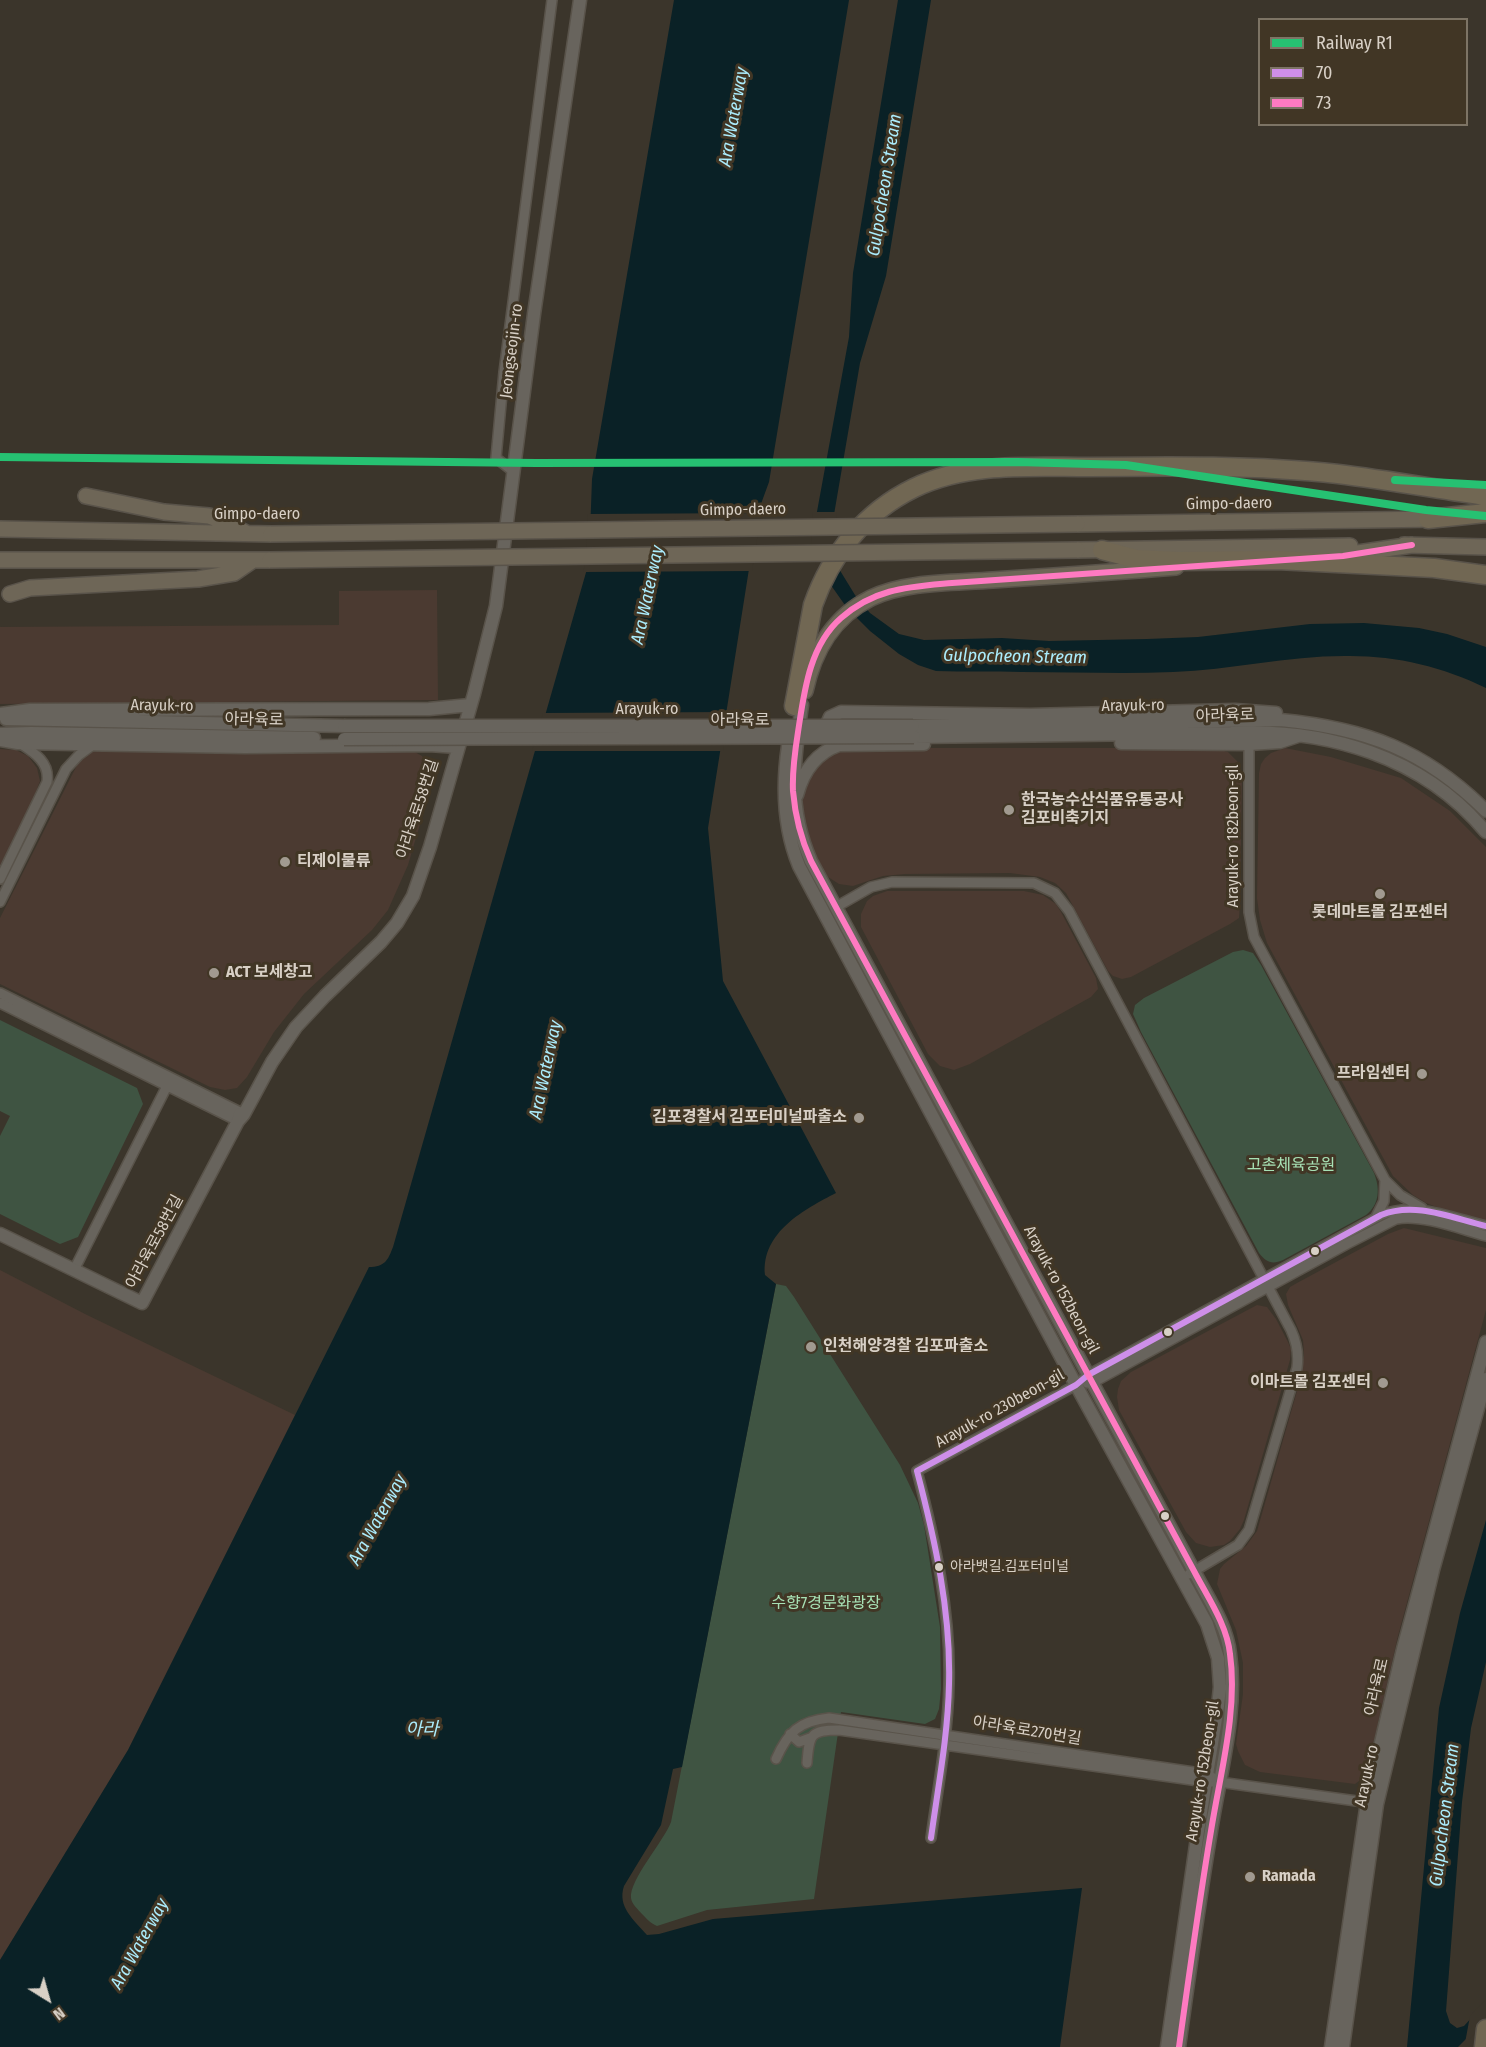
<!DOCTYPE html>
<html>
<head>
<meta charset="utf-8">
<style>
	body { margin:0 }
	#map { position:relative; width:1486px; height:2047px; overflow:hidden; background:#3b352b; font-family:"Fira Sans Condensed",sans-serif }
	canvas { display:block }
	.legend { position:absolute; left:1258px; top:18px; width:210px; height:108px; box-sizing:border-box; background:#413625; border:2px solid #7d7465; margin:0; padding:8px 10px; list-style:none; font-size:18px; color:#d8d0c6 }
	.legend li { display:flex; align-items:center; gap:12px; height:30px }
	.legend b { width:30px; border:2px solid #7d7465 }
	.north { position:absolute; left:18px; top:1969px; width:60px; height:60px; -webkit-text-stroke:4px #413625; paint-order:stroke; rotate:143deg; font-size:16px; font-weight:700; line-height:24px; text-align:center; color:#d8d0c6 }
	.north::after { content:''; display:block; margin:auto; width:21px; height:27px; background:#d8d0c6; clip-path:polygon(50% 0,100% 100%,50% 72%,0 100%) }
</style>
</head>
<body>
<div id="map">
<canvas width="1486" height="2047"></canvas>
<ul class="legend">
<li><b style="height:8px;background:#26c172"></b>Railway R1</li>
<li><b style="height:8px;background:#ce8fe9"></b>70</li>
<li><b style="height:8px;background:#fe7ac1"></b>73</li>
</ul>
<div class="north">N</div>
</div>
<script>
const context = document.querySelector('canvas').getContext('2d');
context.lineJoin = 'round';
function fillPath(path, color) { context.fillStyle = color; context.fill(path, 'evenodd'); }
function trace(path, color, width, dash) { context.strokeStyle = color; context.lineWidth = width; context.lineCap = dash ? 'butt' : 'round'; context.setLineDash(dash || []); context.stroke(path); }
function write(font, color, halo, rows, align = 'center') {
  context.font = font + ' "Fira Sans Condensed","Noto Sans KR",sans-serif'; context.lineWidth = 6; context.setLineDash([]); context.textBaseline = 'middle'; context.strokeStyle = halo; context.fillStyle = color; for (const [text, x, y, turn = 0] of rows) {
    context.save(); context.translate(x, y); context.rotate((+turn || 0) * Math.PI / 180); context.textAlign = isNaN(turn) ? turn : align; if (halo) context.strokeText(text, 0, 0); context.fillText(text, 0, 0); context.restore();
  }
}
const industrial = new Path2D(`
	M437 590 438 700 0 704V627L339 625V591Z
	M875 748H1213L1228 752 1238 762 1242 774 1240 904 1239 918 1230 924 1131 977 1122 979 1113 976 1108 971 1066 893 1055 883 1040 877 1010 873 905 874 883 876 853 886 839 884 828 877 823 871 812 847 804 819 802 795 808 776 827 755 843 750Z
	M1285 748 1331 757 1401 778 1450 811 1486 847V1221L1450 1212 1426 1203 1413 1195 1393 1176 1267 943 1260 920 1257 898 1259 773 1261 764 1265 758 1271 753Z
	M0 749 16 750 28 756 37 768 40 781 34 797 0 866Z
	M100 750H411L422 756 432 770 431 787 408 865 388 910 372 930 304 994 274 1032 247 1077 237 1088 225 1090 210 1087 0 984V918L77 765 86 754Z
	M887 891H1024L1043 895 1056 904 1061 912 1096 978 1098 989 1091 997 970 1064 954 1070 940 1066 928 1054 861 927V914L867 901 873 896Z
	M1404 1228 1486 1248V1310L1398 1636 1370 1758 1363 1778 1355 1784 1260 1772 1245 1765 1238 1751 1236 1744 1243 1694V1663L1236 1630 1217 1584 1220 1569 1224 1564 1246 1546 1257 1531 1301 1377 1304 1355 1303 1340 1288 1305 1286 1294 1290 1287 1297 1283 1388 1234Z
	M0 1270 87 1315 295 1415 128 1750 0 1960Z
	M1257 1305 1267 1307 1276 1319 1288 1342 1291 1349 1290 1360 1244 1520 1240 1529 1230 1541 1224 1545 1210 1547 1196 1543 1186 1532 1119 1410 1117 1397 1118 1389 1121 1381 1131 1372Z`);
const green = new Path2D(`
	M1243 950 1253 953 1261 965 1374 1173C1380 1188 1380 1204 1366 1215L1283 1260C1272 1265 1266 1262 1259 1253L1141 1032 1133 1014 1135 1005 1144 998 1233 952Z
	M0 1020 137 1088 143 1104 78 1237 60 1244 0 1214V1136L10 1116 0 1111Z
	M776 1284 786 1286 794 1297 900 1465 918 1503 924 1525 940 1627 941 1689 939 1709 935 1719 925 1724 841 1712 814 1899 707 1910 657 1926C650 1923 647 1919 642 1914 638 1909 632 1905 631 1898 629 1880 664 1841 671 1822Z`);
const water = new Path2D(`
	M674 0H849L769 482 758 512 708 828 723 981 836 1193C805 1209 761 1232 765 1275L776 1284 682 1767 673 1769 661 1825 624 1886C617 1907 634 1920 647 1935L659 1934 713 1919 1082 1888 1060 2047H0V1960L128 1750 369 1267C385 1267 388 1260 393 1247L589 562 592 479Z
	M898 0H931L886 276 860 363 831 532 836 564 855 595 870 613 899 634 924 640 1002 638 1049 641 1147 639 1198 637 1310 624 1364 623 1419 628 1447 634 1486 647V688C1443 667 1398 656 1350 656 1291 655 1232 670 1173 672 1123 674 1073 672 1022 672 993 671 965 672 936 671L918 665 899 654 870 631 847 608 828 581 814 528 849 337 853 273Z
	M1486 1520V1662L1471 1728 1462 1802 1446 2011 1450 2023 1457 2028 1464 2026 1486 2002 1474 2031 1458 2047H1407L1439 1708 1460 1613Z`);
const pier = new Path2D(`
	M813 512H837L834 532V549L843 570H818L817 567 812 555 811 538Z
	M761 513 752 571 583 572 586 561 588 514Z
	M729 712 723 751H532L543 713Z
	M1486 1999V2023L1465 2043 1470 2016Z`);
const minor = new Path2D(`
	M514 472 496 458 504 372 552 0
	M1249 744V912L1254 937 1385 1180 1400 1195 1422 1208
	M0 879 47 782C50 763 35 753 21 744
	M0 902 66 769 79 755 94 744
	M836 907 871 887 892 882 1034 883 1055 893 1069 911 1291 1330C1297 1343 1299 1354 1297 1368L1249 1530 1238 1545 1189 1574
	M0 993 244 1114
	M0 1003 238 1121
	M1376 1217 1384 1201 1385 1180
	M74 1270 167 1086
	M1087 1383H1092L1347 1244 1396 1219C1423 1214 1460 1229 1486 1236
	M790 1734 799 1742 810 1738
	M776 1759C788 1732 799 1721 829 1718L1207 1774 1212 1777
	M807 1763C809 1735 810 1730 839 1730L1206 1782H1219L1371 1803
	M931 1838C938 1787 948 1735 949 1684 951 1612 935 1540 917 1471L1076 1385 1088 1375 1381 1215C1415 1201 1452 1218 1486 1226`);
const tertiary = new Path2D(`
	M802 705C794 762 787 807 811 861L1194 1571C1208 1598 1227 1625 1230 1654 1238 1711 1220 1774 1211 1831 1199 1902 1189 1975 1179 2047
	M0 714 30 710 429 709 470 705
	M6 719 344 726
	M913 726 1280 720C1365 728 1425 750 1486 811
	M0 734 31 733 314 738
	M829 734 827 724 830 717 841 712 1030 715 1235 710 1276 713
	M914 737 1231 733C1326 728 1423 756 1486 832
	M0 740 18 743 245 747 429 745 457 747
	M1121 743 1249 744 1280 742 1298 736
	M788 746C782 787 783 827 799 866L1076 1385 1207 1624 1218 1658 1220 1687 1218 1706 1198 1831 1167 2047
	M797 795C803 772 816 753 839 745L924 744
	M238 1121 244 1114 272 1062 296 1027 325 996 381 942 397 923 413 896 430 847 474 694 496 606 534 314 580 0
	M0 1234 142 1303 238 1121 240 1114
	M1331 2047 1367 1802 1403 1649 1486 1342
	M1343 2047 1377 1804 1433 1570 1486 1379`);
const primary = new Path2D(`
	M86 496 164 512 209 516 225 522 246 533
	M1077 524 1438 519
	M0 529 271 534
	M1404 545 1486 547
	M1077 550 1350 546
	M1331 557 1412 545
	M0 560H270
	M10 594 30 588 198 579 234 573 253 560
	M805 691C814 650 833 617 871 598 906 581 955 583 993 580 1054 576 1115 572 1176 567`);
const motorway = new Path2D(`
	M1428 519 1486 513
	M1102 550 1136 559 1178 561 1277 560 1434 568 1486 575
	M794 706 813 605C831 554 865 512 914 488 968 462 1030 467 1088 467 1171 466 1255 465 1338 474 1387 480 1437 489 1486 496
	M1484 2047 1486 2029`);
const tertiaryBridge = new Path2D(`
	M344 726H913
	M344 739 914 737`);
const primaryBridge = new Path2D(`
	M271 534 1077 524
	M270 560 1077 550`);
const bus1 = new Path2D(`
	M931 1838C938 1787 948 1735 949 1684 951 1612 935 1540 917 1471L1076 1385 1088 1375 1381 1215C1415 1201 1452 1218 1486 1226`);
const bus2 = new Path2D(`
	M1179 2047C1189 1975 1199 1902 1211 1831 1220 1774 1238 1711 1230 1654 1227 1625 1208 1598 1194 1571L811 861C801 839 795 815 793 791 792 771 795 751 798 732 804 693 809 646 841 618 875 588 909 587 952 583L1343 556 1412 545`);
const rail1 = new Path2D(`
	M0 457 536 463 1018 462 1126 465 1426 510 1486 516
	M1395 480 1486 485`);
const markers = [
	[1009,810,6,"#a19a90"],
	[285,862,6,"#a19a90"],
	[1380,894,6,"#a19a90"],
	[214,973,6,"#a19a90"],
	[1422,1074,6,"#a19a90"],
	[859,1118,6,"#a19a90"],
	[1315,1251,5,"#d8d0c6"],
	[1168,1332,5,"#d8d0c6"],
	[811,1347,6,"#a19a90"],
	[1383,1383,6,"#a19a90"],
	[1165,1516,5,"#d8d0c6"],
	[939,1567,5,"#d8d0c6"],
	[1250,1877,6,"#a19a90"]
];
const busNames = [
	["아라뱃길.김포터미널",950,1567]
];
const streetNames = [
	["Jeongseojin-ro",512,351,-83],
	["Gimpo-daero",1229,504,-1],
	["Gimpo-daero",743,510,-1],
	["Gimpo-daero",257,515],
	["Arayuk-ro",162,706,1],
	["Arayuk-ro",1133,706,-1],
	["Arayuk-ro",647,710],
	["아라육로",1225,716,-2],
	["아라육로",254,720,1],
	["아라육로",740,721],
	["아라육로58번길",418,809,-72],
	["Arayuk-ro 182beon-gil",1234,836,-90],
	["아라육로58번길",155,1242,-62],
	["Arayuk-ro 152beon-gil",1061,1290,62],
	["Arayuk-ro 230beon-gil",1000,1409,-29],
	["아라육로",1377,1687,-77],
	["아라육로270번길",1027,1731,9],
	["Arayuk-ro 152beon-gil",1203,1771,-81],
	["Arayuk-ro",1367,1776,-78]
];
const poiNames = [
	["한국농수산식품유통공사",1021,801],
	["김포비축기지",1021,819],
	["티제이물류",297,862],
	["롯데마트몰 김포센터",1380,913,"center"],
	["ACT 보세창고",226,973],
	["프라임센터",1410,1074,"right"],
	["김포경찰서 김포터미널파출소",847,1118,"right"],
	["인천해양경찰 김포파출소",823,1347],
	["이마트몰 김포센터",1371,1383,"right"],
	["Ramada",1262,1877]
];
const parkNames = [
	["고촌체육공원",1291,1166],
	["수향7경문화광장",826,1604]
];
const waterNames = [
	["Ara Waterway",734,117,-80],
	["Gulpocheon Stream",885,185,-81],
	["Ara Waterway",648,595,-78],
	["Gulpocheon Stream",1015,657,1],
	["Ara Waterway",546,1070,-78],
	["Ara Waterway",378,1520,-61],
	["아라",422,1730],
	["Gulpocheon Stream",1445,1815,-83],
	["Ara Waterway",140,1944,-61]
];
fillPath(industrial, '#4b3a31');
fillPath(green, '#3f5442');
fillPath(water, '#0a2126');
fillPath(pier, '#3b352b');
trace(minor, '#59534a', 12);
trace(tertiary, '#59534a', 15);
trace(primary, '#59534a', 18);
trace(motorway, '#59534a', 21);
trace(minor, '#68645d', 9);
trace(tertiary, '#68645d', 12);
trace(primary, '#6e6657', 15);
trace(motorway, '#716753', 18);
trace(tertiaryBridge, '#59534a', 15, []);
trace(primaryBridge, '#59534a', 18, []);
trace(tertiaryBridge, '#68645d', 12);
trace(primaryBridge, '#6e6657', 15);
trace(bus1, '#ce8fe9', 6);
trace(bus2, '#fe7ac1', 6);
trace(rail1, '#26c172', 8);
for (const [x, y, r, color] of markers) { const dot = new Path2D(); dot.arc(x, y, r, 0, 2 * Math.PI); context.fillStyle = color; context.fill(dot); trace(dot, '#413625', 2); }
write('14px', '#d8d0c6', '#413625', busNames, 'left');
write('16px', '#d8d0c6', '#413625', streetNames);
write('bold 16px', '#d8d0c6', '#413625', poiNames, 'left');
write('16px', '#a7e1b5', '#413625', parkNames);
write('italic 18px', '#abecfc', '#413625', waterNames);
</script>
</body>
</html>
